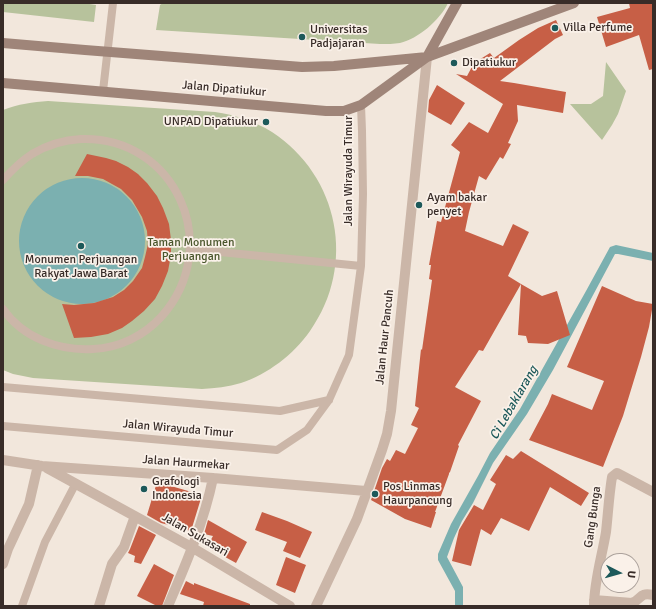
<!DOCTYPE html>
<html>
<head>
<meta charset="utf-8">
<style>
	body { margin:0 }
	#map { position:relative; width:656px; height:609px; overflow:hidden; background:#f2e7dc; font-family:Signika,sans-serif }
	canvas { display:block }
	.frame { position:absolute; inset:0; border:4px solid #382c28; pointer-events:none }
	.north { position:absolute; left:600px; top:553px; width:40px; height:40px; box-sizing:border-box; background:#faf1e9; border:1px solid #aca29c; border-radius:50%; rotate:96deg; font-size:11px; font-weight:700; line-height:16px; text-align:center; color:#382c28 }
	.north::after { content:''; display:block; margin:auto; width:14px; height:18px; background:#1d595a; clip-path:polygon(50% 0,100% 100%,50% 72%,0 100%) }
</style>
</head>
<body>
<div id="map">
<canvas width="656" height="609"></canvas>
<div class="frame"></div>
<div class="north">U</div>
</div>
<script>
const context = document.querySelector('canvas').getContext('2d');
context.lineJoin = 'round';
function fillPath(path, color) { context.fillStyle = color; context.fill(path, 'evenodd'); }
function trace(path, color, width, dash) { context.strokeStyle = color; context.lineWidth = width; context.lineCap = dash ? 'butt' : 'round'; context.setLineDash(dash || []); context.stroke(path); }
function write(font, color, halo, rows, align = 'center') {
  context.font = font + ' Signika,sans-serif'; context.lineWidth = 3.5; context.setLineDash([]); context.textBaseline = 'middle'; context.strokeStyle = halo; context.fillStyle = color; for (const [text, x, y, turn = 0] of rows) {
    context.save(); context.translate(x, y); context.rotate((+turn || 0) * Math.PI / 180); context.textAlign = isNaN(turn) ? turn : align; if (halo) context.strokeText(text, 0, 0); context.fillText(text, 0, 0); context.restore();
  }
}
const green = new Path2D(`
	M3 3H83L96 5 94 22 3 12Z
	M163 3H448C440 20 418 39 400 43 394 44 387 44 380 44L156 30 160 5Z
	M606 62 626 91 618 114 612 125 602 140 570 104H591L603 96Z
	M48 101 215 112C235 115 254 121 272 132 339 176 357 265 310 331 293 355 268 374 241 383 228 387 215 388 202 389L33 378 13 374 3 370V110C18 104 33 102 48 101Z`);
const water = new Path2D(`
	M19 241a63 63 0 1 1 126 0a63 63 0 1 1-126 0Z
	M616 245 653 253V261L618 254H615L553 370 527 414 493 463 473 503 462 521 454 538 447 557 463 587V606H455V591L438 560V554L451 524 478 476 490 453 520 409 586 291 610 247Z`);
const building = new Path2D(`
	M629 3H653V69L649 70 639 35 606 47 597 17 630 8Z
	M556 20 563 35 555 39 500 81 514 83V82V83L566 92 563 113 517 105 518 121 508 143 511 144 503 159 500 157 486 180 479 176 469 212 465 231 503 246 513 224 529 232 508 276 521 284 483 351 479 350 455 387 481 401 458 445 459 446 450 472 449 473V474L435 512H436L431 528 405 519 371 500 382 468 387 459 390 461 396 450 405 454 418 428 411 425 419 408 415 406 421 349 422 350 432 280 429 279 431 265H429L437 221 441 222 460 152 451 145 469 122 488 133 503 104 456 74 467 76 474 63 490 53 494 58 519 40 538 28Z
	M437 85 465 103 451 125 428 112 429 100Z
	M87 154 106 158 116 161 128 167 138 174 147 183 157 196 163 208 169 224 171 240V255L168 271 162 286 155 299 144 311 132 321 122 328 108 334 91 337 74 338 62 304 74 305 94 303 113 297 124 290 133 281 142 268 145 257 148 244 147 231 142 217 132 200 121 189 103 179 88 176H75Z
	M521 284 542 296 557 291 570 335 548 344 528 343 526 336 518 335Z
	M602 286 636 301 653 304 649 327 641 357 623 416 603 467 529 440 548 404 552 394 592 410 604 381 567 367Z
	M521 451 589 493 581 506 550 487 529 531 501 518 491 535 481 529 471 566 452 561 459 530 474 505 483 510 496 484 490 480 506 455 513 459Z
	M157 482 202 495 191 531 161 523 147 515Z
	M262 512 287 521 312 532 300 558 283 551 287 542 255 530Z
	M208 520 247 542 236 563 207 547 213 536 204 534Z
	M139 526 156 535 141 564 134 562 135 556 128 553 130 549Z
	M286 557 306 565 295 593 276 585Z
	M154 564 174 575 162 606H157L137 596Z
	M186 581 194 585V583L250 604V606H203L204 602 180 594Z`);
const lane = new Path2D(`
	M103 91 113 3
	M3 180C12 170 21 161 32 154 47 145 64 140 81 139 176 136 224 246 162 316 144 336 119 348 93 349 59 351 23 338 3 309
	M190 249 361 266
	M3 387 280 411 329 400
	M3 426 277 450 307 430 329 400 349 355 361 266 363 194 362 131 361 105
	M22 606 45 542 76 483`);
const street = new Path2D(`
	M3 460 42 466 213 478 366 491
	M47 468 193 548 290 606
	M3 564 8 549 29 504 38 465
	M594 600 632 603C642 599 639 592 653 595
	M99 606 112 564 124 547 135 516
	M168 606C186 564 204 522 213 478
	M316 606 357 519 382 450 387 434 391 411 427 57
	M594 606C594 582 602 556 606 532 608 514 609 495 612 477L617 473 653 492`);
const secondary = new Path2D(`
	M3 43 85 50 302 67 334 66 427 57 574 3
	M3 83 326 111H344L361 105 427 57 457 3`);
const markers = [
	[555,28,4,"#1d595a"],
	[302,37,4,"#1d595a"],
	[454,63,4,"#1d595a"],
	[266,122,4,"#1d595a"],
	[419,205,4,"#1d595a"],
	[81,246,4,"#1d595a"],
	[144,489,4,"#1d595a"],
	[375,494,4,"#1d595a"]
];
const poiNames = [
	["Villa Perfume",563,28],
	["Universitas",310,30],
	["Padjajaran",310,44],
	["Dipatiukur",462,63],
	["UNPAD Dipatiukur",258,122,"right"],
	["Ayam bakar",427,198],
	["penyet",427,212],
	["Monumen Perjuangan",81,260,"center"],
	["Rakyat Jawa Barat",81,274,"center"],
	["Grafologi",152,482],
	["Indonesia",152,496],
	["Pos Linmas",383,487],
	["Haurpancung",383,501]
];
const streetNames = [
	["Jalan Dipatiukur",224,89,5],
	["Jalan Wirayuda Timur",349,171,-90],
	["Jalan Haur Pancuh",385,337,-84],
	["Jalan Wirayuda Timur",178,429,5],
	["Jalan Haurmekar",186,463,4],
	["Gang Bunga",593,517,-82],
	["Jalan Sukasari",195,535,30]
];
const parkNames = [
	["Taman Monumen",191,243],
	["Perjuangan",191,257]
];
const waterNames = [
	["Ci Lebaklarang",514,403,-60]
];
fillPath(green, '#b7c29c');
fillPath(water, '#7bb0b0');
fillPath(building, '#c75f46');
trace(lane, '#cbb6a8', 8);
trace(street, '#cbb6a8', 10);
trace(secondary, '#9f8579', 10);
for (const [x, y, r, color] of markers) { const dot = new Path2D(); dot.arc(x, y, r, 0, 2 * Math.PI); context.fillStyle = color; context.fill(dot); trace(dot, '#faf1e9', 1.5); }
write('12px', '#382c28', '#faf1e9', poiNames, 'left');
write('12px', '#382c28', '#faf1e9', streetNames);
write('12px', '#49562c', '#faf1e9', parkNames);
write('italic 13px', '#1d595a', '#faf1e9', waterNames);
</script>
</body>
</html>
